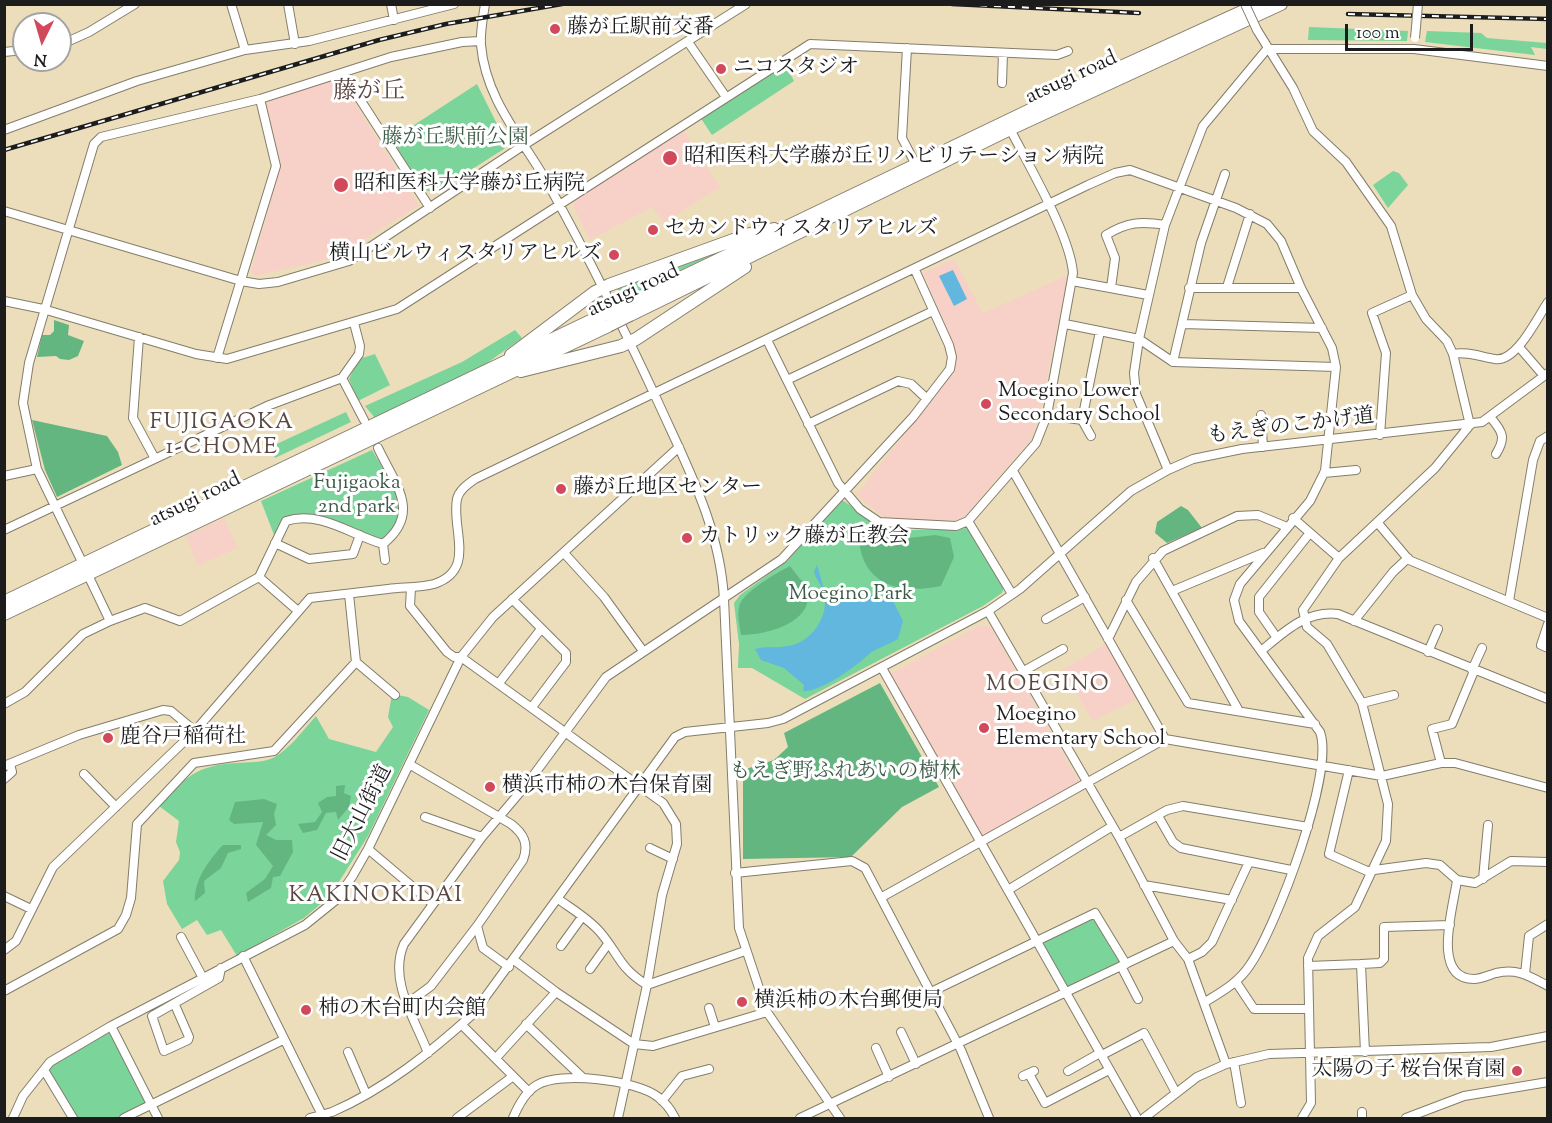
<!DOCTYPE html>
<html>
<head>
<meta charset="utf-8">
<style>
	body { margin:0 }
	#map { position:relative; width:1552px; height:1123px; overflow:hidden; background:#ecdebb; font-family:"Sorts Mill Goudy",serif }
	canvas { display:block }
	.frame { position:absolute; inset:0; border:6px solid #1c1c1c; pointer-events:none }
	.north { position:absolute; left:12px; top:12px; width:60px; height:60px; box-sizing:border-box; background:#fff; border:2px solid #a4a4a4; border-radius:50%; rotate:185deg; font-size:16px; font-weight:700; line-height:24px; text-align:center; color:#1c1c1c }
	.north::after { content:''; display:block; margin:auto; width:21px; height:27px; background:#d1495b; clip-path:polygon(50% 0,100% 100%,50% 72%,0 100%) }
	.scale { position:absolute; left:1345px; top:24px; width:128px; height:27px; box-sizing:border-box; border:3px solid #1c1c1c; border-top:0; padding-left:8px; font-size:18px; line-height:21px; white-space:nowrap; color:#1c1c1c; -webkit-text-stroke:4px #fff; paint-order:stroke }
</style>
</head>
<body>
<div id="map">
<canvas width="1552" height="1123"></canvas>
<div class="frame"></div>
<div class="north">N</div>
<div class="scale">100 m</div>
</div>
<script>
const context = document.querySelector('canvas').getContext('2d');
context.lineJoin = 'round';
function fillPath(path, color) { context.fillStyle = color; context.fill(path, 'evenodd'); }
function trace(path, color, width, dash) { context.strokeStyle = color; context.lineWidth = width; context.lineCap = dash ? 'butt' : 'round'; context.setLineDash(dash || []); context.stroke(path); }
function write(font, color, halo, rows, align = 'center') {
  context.font = font + ' "Sorts Mill Goudy","Noto Serif JP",serif'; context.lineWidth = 6; context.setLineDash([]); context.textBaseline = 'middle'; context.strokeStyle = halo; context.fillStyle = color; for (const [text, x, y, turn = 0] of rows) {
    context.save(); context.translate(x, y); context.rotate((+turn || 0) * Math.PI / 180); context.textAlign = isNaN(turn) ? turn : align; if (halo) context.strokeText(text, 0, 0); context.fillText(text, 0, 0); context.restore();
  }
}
const built = new Path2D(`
	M336 79 341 81 418 203V206L334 258 255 276 251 272 280 166 266 106 269 101Z
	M683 129 720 187 664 223 652 207 590 240 573 206 575 198Z
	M954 259 983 313 1068 275 1038 422 1031 439 962 520H887L856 495 955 371 957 355 952 340 923 273Z
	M224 518 238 548 197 566 186 536Z
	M981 625 991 627 1079 782 983 838 890 674Z
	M1106 644 1138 698 1093 721 1062 670Z`);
const green = new Path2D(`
	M1309 27 1408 31 1407 41 1308 40Z
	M1427 31 1481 33 1487 38 1547 43V49L1531 47 1535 55 1425 42Z
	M784 62 794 81 712 135 700 117Z
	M477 84 506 142 504 149 434 193 423 189 391 140Z
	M1393 171 1399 173 1408 185 1388 208 1373 185Z
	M735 244 621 299 616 286Z
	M515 330 522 338 483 366 375 418 365 406 462 362Z
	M375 354 390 385 358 401 349 379 359 359Z
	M346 412 351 422 275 458 270 447Z
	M372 450C382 468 409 501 397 523 394 529 387 536 382 541L316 518 286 521 276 540 261 501Z
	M839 501H844L886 531 969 528 1004 587 1002 593 983 606 805 699 752 668H738L739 644 734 603 740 595 787 561Z
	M392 694 408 697 429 710 368 836 330 896 304 918 237 956 221 930 207 935 197 920 182 929 167 904 163 881 179 860 180 852 176 842 179 821 159 806C184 778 197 765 236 763 248 762 262 763 273 758 290 749 303 730 316 716L329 739 376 752 393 727 388 717Z
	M1092 917 1097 919 1120 958 1119 963 1065 992 1040 941Z
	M111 1026 151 1105 124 1118H73L44 1070Z`);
const forest = new Path2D(`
	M54 320 69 325 68 335 84 341 78 356 69 360 60 359 56 356 37 357 42 335H50L54 331Z
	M32 420 107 436 118 452 122 465 57 497 45 470Z
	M1181 506 1188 510 1202 528 1167 543 1155 533 1157 522Z
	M871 529 909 538 935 535 950 538 954 557 941 586C902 594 864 587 859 541Z
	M790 566 800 579 810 586C809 592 809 599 807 604 799 627 761 635 741 635 740 627 737 615 739 607 741 593 778 572 790 566Z
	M880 683 939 787 902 807 851 857 743 859V770L774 760 788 747 784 733Z
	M345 785 344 793 351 796 349 807 338 820 336 812 326 813 317 830 303 833 298 824 315 822 322 812 318 803 327 797 336 796V786Z
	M264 799 277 804 274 814 276 825 266 835 276 840H292L293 852 280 876 273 877 271 888 248 902 246 893 265 879 273 866 256 845 263 822 234 824 229 820 235 802Z
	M223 845H241V849L228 853 221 868 204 881 205 893 195 901C194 880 209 860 223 845Z`);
const water = new Path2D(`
	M953 270 967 299 954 306 939 276Z
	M817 565 823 586 834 594 877 595 893 601 903 621 898 639C889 645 875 648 868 655 855 667 821 692 803 691L804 685 784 668 761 660 755 649C766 646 777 648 788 646 811 643 830 616 824 593 822 585 816 580 814 572Z`);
const minor = new Path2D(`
	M231 4 245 50
	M288 4 295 44
	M391 4 394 20
	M485 4C483 18 480 32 481 45 486 103 526 142 552 191 590 260 625 331 658 402 687 466 720 527 724 599L739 928 767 1012 840 1118
	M1257 30 1293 88 1313 131 1346 162 1391 226 1412 295 1426 319 1447 341 1453 354 1470 425
	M688 42 726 97
	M60 45 89 32 135 4
	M907 48 902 138 916 165
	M4 52 24 50
	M343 73 430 208
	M1002 83 1003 53
	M4 130 137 81 245 50 309 41 454 4
	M4 211 241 281 259 284 278 282 349 261 524 145 746 4
	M1072 281 1148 295
	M1227 287 1250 214
	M1111 288 1115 258 1106 235C1127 222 1141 221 1165 225
	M1189 288H1301
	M4 301 43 309 196 354 227 359 397 309 810 44 1057 55 1068 51
	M1065 324 1139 339 1173 362 1336 367
	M1183 324 1322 328
	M139 337 133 418 154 457
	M767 340 838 483 860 509 879 522 956 526 968 521 1012 594
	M1519 347 1544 376
	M1453 354C1467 351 1481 357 1495 359 1516 363 1537 318 1548 302
	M217 358 276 166 260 99
	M1173 362 1201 243 1225 174
	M342 378 364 420
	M787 380 933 311
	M1047 415 1082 420 1100 331
	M1261 415 1263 447
	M1491 418C1503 432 1506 438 1496 454
	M1082 420 1091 436
	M808 424 898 381 911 384 927 399
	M1380 435 1386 353 1372 313 1412 295
	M1168 470 1136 394 1134 373 1139 339 1165 225 1203 126 1267 49H1414L1548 66
	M1013 471 1165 739
	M1324 473 1356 470
	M4 476 37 469
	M1293 518 1339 558
	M968 521 1036 443 1047 415 1073 273C1070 235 1029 166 1010 129
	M1377 522 1409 560 1548 618
	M4 530 267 406 342 378 359 354 360 346 354 323
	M275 543 309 559 353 554 360 535
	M383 544 385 560
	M564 553 604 597 643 651
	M1153 558 1239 711
	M84 566 37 469 23 403 29 363 94 144 101 137 260 99 391 57 462 42 481 41
	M88 575 110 621
	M259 577 298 611
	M411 588 410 606 447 652 454 657H461L663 803 676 824 677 844 662 895 647 985 618 1118
	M1172 591 1263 553
	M349 594 356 662 395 695
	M512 599 566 653V662L532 707
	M1126 600 1188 703 1315 724
	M1509 601 1533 460 1540 441 1548 436
	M988 611 1119 837 1174 941 1188 959 1226 1064
	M1046 619 1085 597
	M1354 621 1393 572 1408 558
	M1548 624 1541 645 1548 648
	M1277 638 1259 612V597L1309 534
	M1108 639 1136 582 1163 551 1237 516 1258 515 1287 527
	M1261 651C1284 632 1306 610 1338 614L1548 699
	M1428 652 1438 629
	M882 668 1137 1118
	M1472 670 1482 648
	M1022 672 1063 649
	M499 683 541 629
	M1362 703 1394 695
	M4 704 25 692 83 634 110 621 145 608 180 621 259 577 286 521C320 510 351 535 383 544 422 513 395 484 378 448
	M1441 763 1432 729 1452 724 1474 671
	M409 764 511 824C524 834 529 844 523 860L477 926 483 948 509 967
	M4 766 79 735 163 710 171 711 195 731
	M1349 770 1329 854 1367 871 1426 863 1440 865 1457 880 1475 883 1511 861 1548 862
	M84 774 116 807
	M4 779 12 772 10 764
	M1158 816 1173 842 1181 848 1291 870
	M425 817 482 837
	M1119 837 1167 810 1183 806 1308 827
	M650 848 673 859
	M368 849 433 904
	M735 873 852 861 865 868 961 1050 989 1118
	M1483 879 1488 825
	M1457 880C1454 905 1430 979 1474 979 1481 979 1489 975 1496 973 1518 968 1529 976 1548 986
	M1144 885 1232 900
	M1008 890 1111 827
	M4 896 31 909
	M882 897 1165 739 1382 776 1441 763H1455L1548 788
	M558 899C572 909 589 919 600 932 619 954 619 968 647 985L745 951
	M181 937 203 978
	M561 946 582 917
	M4 950 16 941 53 867 195 731 310 598C336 595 362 592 388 589 403 587 419 588 434 584 477 570 451 529 457 499 459 490 468 484 475 479L1088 185 1115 173 1130 170 1236 208 1267 224 1281 241 1301 288 1332 348 1336 367 1325 471 1310 501 1240 584 1234 600 1239 621 1320 732C1335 773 1276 927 1250 965 1239 982 1223 991 1205 1002
	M243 956 323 1117
	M1188 959 1202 952 1212 942 1249 862
	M514 960 556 992 634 1044 653 1046 767 1012
	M1361 964 1380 963 1384 959V927L1450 925
	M1121 966 1138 999
	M1308 966 1361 964 1365 1052
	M590 969 608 944
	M1525 974 1529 936 1548 924
	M1236 982 1254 1009H1308
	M4 991 118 929 126 915 131 898 137 824 194 763 274 751 356 662
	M931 992 1095 913 1126 964
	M408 1003 431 986 477 926
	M175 1005 189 1037 188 1040 164 1051 152 1016 219 978 221 968
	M709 1008 715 1027
	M526 1024 583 1078
	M462 1025 529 1092
	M111 1026 158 1118
	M901 1032 916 1064
	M876 1048 889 1077
	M348 1052 366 1094
	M428 1053C415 1019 388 980 404 944L482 837 527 784 606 677 782 559 913 417 950 369 952 357 949 345 915 270
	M1102 1055 1144 1033 1175 1091
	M496 1058 556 992
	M1234 1062 1241 1103
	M44 1070 73 1118
	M1068 1071 1100 1053
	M1029 1074 1045 1103 1109 1070
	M1023 1076 1034 1071
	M662 1101 682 1076 709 1069
	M13 1118 23 1096 50 1062 111 1026 305 925 336 900 352 877 368 849 461 657 493 617 679 447
	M124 1118 283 1040
	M310 1118C317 1116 325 1114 332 1112 385 1089 431 1052 473 1014L675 737 685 732 768 723 783 719 988 611 1020 589 1131 491 1168 470 1193 459 1242 449 1482 422 1548 373
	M457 1118 512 1077
	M513 1118C518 1106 525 1092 537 1085 560 1071 637 1080 658 1097 666 1103 671 1110 675 1118
	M800 1118 1174 941
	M1144 1118 1197 1077 1226 1064 1269 1054 1491 1047 1548 1036
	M1302 1118 1311 1103 1308 958 1318 936 1355 907 1386 841 1388 804 1362 703 1327 644 1307 627 1303 610 1339 558 1435 468 1470 425
	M1362 1118V1112
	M1406 1118 1464 1096 1548 1082`);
const highway = new Path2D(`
	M624 305 1099 77 1259 4
	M630 315 1010 129 1281 4
	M511 355 595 292 609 285 750 234 774 229
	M521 371 621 346 636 339 745 267
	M4 602 603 315
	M4 614 608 326`);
const rail = new Path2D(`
	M952 4 1139 13
	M1348 14 1548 19
	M4 150 379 40 446 24 562 4`);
const minorBridge = new Path2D(`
	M1245 4 1257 30
	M1415 38 1418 4`);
const highwayBridge = new Path2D(`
	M603 315 624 305
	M608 326 630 315`);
const markers = [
	[555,29,6,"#d1495b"],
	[721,69,6,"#d1495b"],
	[670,158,8,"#d1495b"],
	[341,185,8,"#d1495b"],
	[653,230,6,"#d1495b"],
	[614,255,6,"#d1495b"],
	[986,404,6,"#d1495b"],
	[561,489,6,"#d1495b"],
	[687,538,6,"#d1495b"],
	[984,728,6,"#d1495b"],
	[108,738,6,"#d1495b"],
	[490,787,6,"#d1495b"],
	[742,1002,6,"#d1495b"],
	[306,1010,6,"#d1495b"],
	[1517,1071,6,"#d1495b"]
];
const poiNames = [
	["藤が丘駅前交番",567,29],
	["ニコスタジオ",733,69],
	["昭和医科大学藤が丘リハビリテーション病院",684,158],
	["昭和医科大学藤が丘病院",354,185],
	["セカンドウィスタリアヒルズ",665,230],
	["横山ビルウィスタリアヒルズ",602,255,"right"],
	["Moegino Lower",998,392],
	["Secondary School",998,416],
	["藤が丘地区センター",573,489],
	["カトリック藤が丘教会",699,538],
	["Moegino",996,716],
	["Elementary School",996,740],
	["鹿谷戸稲荷社",120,738],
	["横浜市柿の木台保育園",502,787],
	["横浜柿の木台郵便局",754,1002],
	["柿の木台町内会館",318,1010],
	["太陽の子 桜台保育園",1505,1071,"right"]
];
const streetNames = [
	["atsugi road",1072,79,-25],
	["atsugi road",634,292,-25],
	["もえぎのこかげ道",1291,428,-7],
	["atsugi road",196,501,-26],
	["旧大山街道",364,814,-63]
];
const parkNames = [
	["藤が丘駅前公園",455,139],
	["Fujigaoka",357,484],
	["2nd park",357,508],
	["Moegino Park",851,595],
	["もえぎ野ふれあいの樹林",845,773]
];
const neighbourhoodNames = [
	["FUJIGAOKA",222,424],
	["1-CHOME",222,449],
	["MOEGINO",1048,686],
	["KAKINOKIDAI",376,897]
];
const quarterNames = [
	["藤が丘",369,94]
];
fillPath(built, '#f7d1c7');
fillPath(green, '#7bd499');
fillPath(forest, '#64b681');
fillPath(water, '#62b7de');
trace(minor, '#847d6c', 10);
trace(highway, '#847d6c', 14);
trace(minor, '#fff', 8);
trace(highway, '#fff', 12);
trace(rail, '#1c1c1c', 4.5);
trace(rail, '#fff', 2, [7]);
trace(minorBridge, '#847d6c', 10, []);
trace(highwayBridge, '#847d6c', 14, []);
trace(minorBridge, '#fff', 8);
trace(highwayBridge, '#fff', 12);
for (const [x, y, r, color] of markers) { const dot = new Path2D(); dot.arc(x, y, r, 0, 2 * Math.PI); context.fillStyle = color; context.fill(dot); trace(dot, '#fff', 2); }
write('21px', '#1c1c1c', '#fff', poiNames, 'left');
write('21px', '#1c1c1c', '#fff', streetNames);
write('21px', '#3d5c48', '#fff', parkNames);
context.letterSpacing = '1.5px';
write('22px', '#5a4742', '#fff', neighbourhoodNames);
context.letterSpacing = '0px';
write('24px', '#5a4742', '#fff', quarterNames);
</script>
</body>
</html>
